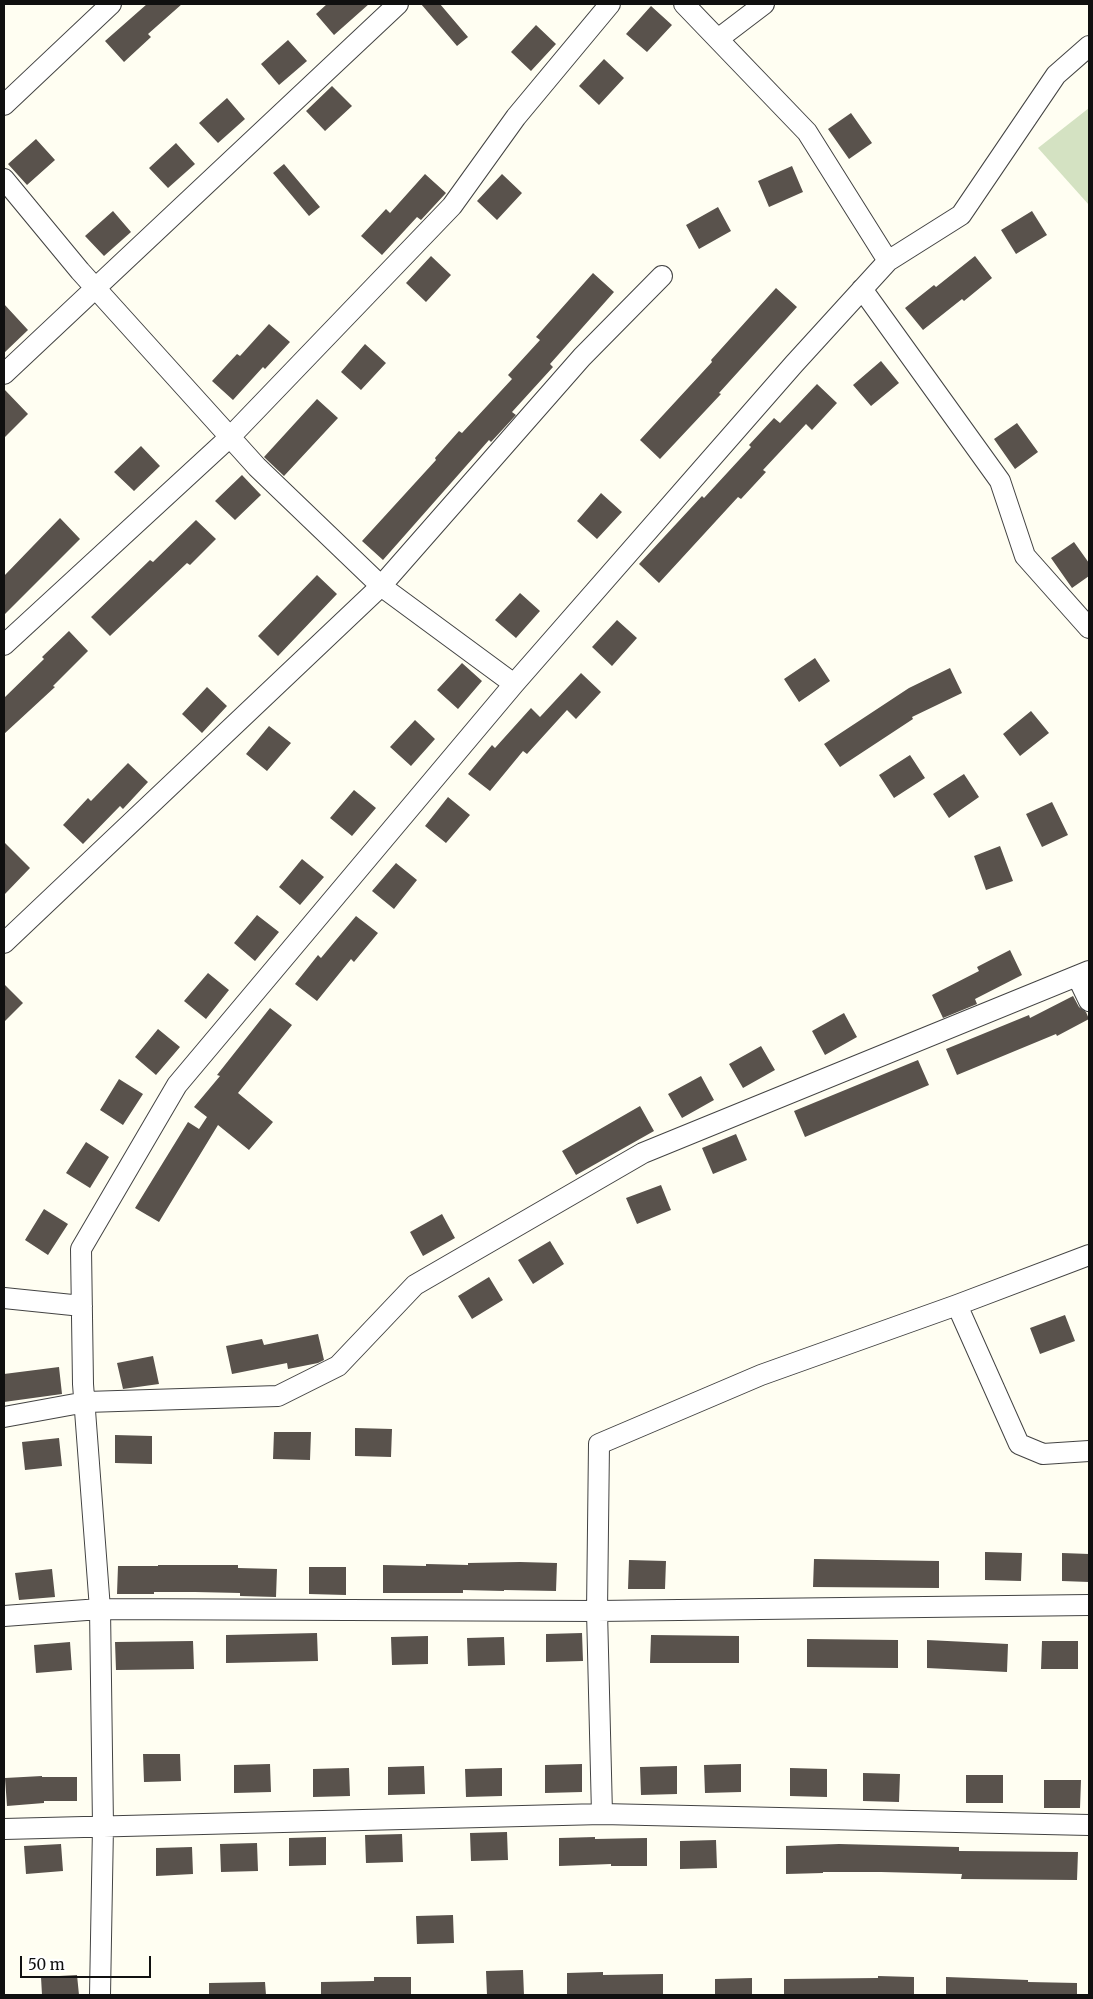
<!DOCTYPE html>
<html>
<head>
<meta charset="utf-8">
<style>
	body { margin:0 }
	#map { position:relative; width:1093px; height:1999px; overflow:hidden; background:#fffef2; font-family:Merriweather,serif }
	canvas { display:block }
	.frame { position:absolute; inset:0; border:5px solid #101010; pointer-events:none }
	.scale { position:absolute; left:20px; top:1956px; width:131px; height:22px; box-sizing:border-box; border:2px solid #101010; border-top:0; padding-left:6px; font-size:15px; line-height:18px; white-space:nowrap; color:#101010; -webkit-text-stroke:4px #fff; paint-order:stroke }
</style>
</head>
<body>
<div id="map">
<canvas width="1093" height="1999"></canvas>
<div class="frame"></div>
<div class="scale">50 m</div>
</div>
<script>
const context = document.querySelector('canvas').getContext('2d');
context.lineJoin = 'round';
function fillPath(path, color) { context.fillStyle = color; context.fill(path, 'evenodd'); }
function trace(path, color, width, dash) { context.strokeStyle = color; context.lineWidth = width; context.lineCap = dash ? 'butt' : 'round'; context.setLineDash(dash || []); context.stroke(path); }
const cemetery = new Path2D(`
	M1089 108V205L1038 148Z`);
const building = new Path2D(`
	M147 4H182L148 34 151 37 124 62 105 41Z
	M327 4H369L334 35 316 14Z
	M421 4H440L468 37 457 46Z
	M651 6 672 25 647 52 626 34Z
	M536 25 556 44 531 71 511 52Z
	M288 40 307 61 279 85 261 64Z
	M604 59 624 78 599 105 579 86Z
	M332 86 352 106 325 131 306 111Z
	M227 98 245 119 218 143 199 123Z
	M851 113 872 143 849 159 828 129Z
	M36 139 55 160 27 185 8 164Z
	M176 143 195 164 168 188 149 168Z
	M284 164 320 207 309 216 273 173Z
	M792 166 803 192 769 207 758 181Z
	M425 174 446 193 421 220 417 217 382 255 361 236 386 209 390 213Z
	M502 174 522 193 497 220 477 201Z
	M718 207 731 231 699 249 686 225Z
	M113 211 131 232 104 256 85 236Z
	M1032 211 1047 235 1016 254 1001 230Z
	M431 256 451 275 426 302 406 283Z
	M975 256 992 278 964 301 962 299 923 330 905 308 934 285 936 287Z
	M593 273 614 292 550 364 553 367 512 412 516 415 491 442 489 440 383 560 362 541 436 460 435 458 459 431 462 433 512 379 508 375 540 340 536 337Z
	M776 288 797 307 719 393 721 394 660 459 640 440 712 362 711 360Z
	M4 304 28 330 4 353Z
	M269 324 290 342 265 369 263 367 233 400 212 381 237 354 240 356Z
	M365 344 386 363 361 390 341 372Z
	M881 361 899 383 871 406 853 385Z
	M817 384 837 403 812 430 806 424 763 470 766 472 741 499 738 497 659 583 639 564 702 496 704 498 751 447 749 445 774 418 780 423Z
	M4 389 28 414 4 438Z
	M317 399 338 418 284 476 264 457Z
	M1017 423 1038 452 1015 469 994 439Z
	M141 446 160 466 134 491 114 472Z
	M242 475 261 495 235 520 215 501Z
	M601 493 622 512 597 539 577 521Z
	M60 518 80 539 4 615V576Z
	M196 520 216 539 190 565 187 563 110 636 91 617 150 560 153 562Z
	M1074 542 1089 563V576L1072 588 1051 558Z
	M317 575 337 594 278 656 258 636Z
	M520 593 540 611 516 638 495 620Z
	M617 620 637 638 612 666 592 647Z
	M69 631 88 651 53 686 55 687 4 734V698L44 659 42 657Z
	M815 658 830 681 799 702 784 679Z
	M462 663 482 681 458 709 437 690Z
	M950 668 962 693 912 717 913 719 840 767 824 744 909 688Z
	M581 673 601 692 576 719 567 710 527 754 523 751 490 791 468 774 492 745 495 748 531 708 540 717Z
	M207 687 227 706 202 733 182 714Z
	M1031 711 1049 733 1020 756 1003 734Z
	M415 720 435 739 411 766 390 747Z
	M269 726 291 743 267 771 246 754Z
	M910 755 925 778 894 798 879 775Z
	M128 763 148 782 123 809 120 806 83 844 63 825 88 798 91 801Z
	M964 774 979 797 949 818 933 794Z
	M354 790 376 808 352 836 330 818Z
	M448 797 470 815 446 843 425 826Z
	M1052 802 1068 835 1042 847 1026 814Z
	M4 842 30 868 4 895Z
	M1000 846 1013 881 986 890 974 856Z
	M302 859 324 877 300 905 279 887Z
	M396 863 417 880 394 909 372 891Z
	M257 915 279 932 255 961 234 943Z
	M356 916 378 933 354 962 351 959 317 1001 295 984 318 955 321 958Z
	M1010 950 1022 975 975 999 977 1004 943 1018 932 995 979 971 977 967Z
	M208 973 229 990 206 1019 184 1001Z
	M4 984 23 1003 4 1022Z
	M1073 996 1079 1007 1086 1012 1089 1019 1057 1036 1056 1034 957 1075 946 1049 1029 1015 1030 1018Z
	M270 1008 292 1025 238 1093 273 1122 249 1150 218 1125 159 1222 135 1208 188 1122 199 1129 207 1117 194 1107 220 1076 217 1075Z
	M844 1013 857 1037 825 1055 812 1031Z
	M158 1029 180 1047 156 1075 135 1057Z
	M761 1046 775 1070 743 1088 729 1064Z
	M918 1060 929 1085 805 1137 794 1111Z
	M701 1076 714 1100 682 1118 668 1094Z
	M119 1079 143 1094 123 1125 100 1110Z
	M640 1106 654 1131 576 1175 562 1151Z
	M736 1134 747 1160 713 1174 702 1148Z
	M86 1142 109 1157 90 1188 66 1173Z
	M661 1185 671 1210 637 1224 626 1198Z
	M44 1209 68 1224 48 1255 25 1240Z
	M442 1214 455 1238 423 1256 410 1232Z
	M550 1241 564 1264 533 1284 518 1260Z
	M489 1277 503 1300 472 1319 458 1296Z
	M1065 1315 1075 1341 1040 1354 1030 1328Z
	M318 1334 324 1360 318 1363 288 1369 287 1363 232 1374 226 1346 262 1339 264 1345Z
	M153 1356 159 1384 123 1389 117 1363Z
	M59 1367 62 1394 4 1402V1374Z
	M355 1428 392 1429 391 1457 355 1456Z
	M274 1432H311L310 1460 273 1459Z
	M115 1435 152 1436V1464L115 1463Z
	M59 1438 62 1466 25 1470 22 1442Z
	M985 1552 1022 1553 1021 1581 985 1580Z
	M1062 1553 1089 1554V1582L1062 1581Z
	M814 1559 939 1561V1588L813 1587Z
	M629 1560 666 1561 665 1589H628Z
	M520 1562 557 1563 556 1591 504 1590V1591L463 1590V1593H383V1565L426 1566V1564L468 1565V1563Z
	M158 1565H238V1568L277 1569 276 1597 240 1596V1593L195 1592H154V1594H117L118 1566H158Z
	M309 1567H346V1595L309 1594Z
	M52 1569 55 1597 19 1600 15 1573Z
	M317 1633 318 1661 226 1663V1635Z
	M582 1633 583 1661 546 1662V1634Z
	M651 1635 739 1636V1663H650Z
	M428 1636V1664L392 1665 391 1637Z
	M504 1637 505 1665 468 1666 467 1638Z
	M807 1639 898 1640V1668L807 1667Z
	M927 1640 1008 1644 1007 1672 927 1668Z
	M193 1641 194 1669 116 1670 115 1642Z
	M1042 1641H1078V1669H1041Z
	M70 1642 72 1670 36 1673 34 1645Z
	M143 1754H180L181 1781 144 1782Z
	M270 1764 271 1792 234 1793V1765Z
	M582 1764V1792L545 1793V1765Z
	M741 1764V1792L705 1793 704 1765Z
	M424 1766 425 1794 388 1795V1767Z
	M677 1766V1794L641 1795 640 1767Z
	M349 1768 350 1796 313 1797V1769Z
	M502 1768V1796L466 1797 465 1769Z
	M790 1768 827 1769V1797L790 1796Z
	M863 1773 900 1774 899 1802 863 1801Z
	M966 1775H1003V1803H966Z
	M42 1776V1777H77V1801H44V1803L7 1806 5 1778Z
	M1044 1780H1081L1080 1808H1044Z
	M507 1832 508 1860 471 1861 470 1833Z
	M402 1834 403 1862 366 1863 365 1835Z
	M326 1837V1865L289 1866V1838Z
	M595 1837V1839L647 1838V1866H611V1864L559 1866V1838Z
	M716 1840 717 1868 680 1869V1841Z
	M257 1843 258 1871 221 1872 220 1844Z
	M61 1844 63 1871 26 1874 24 1846Z
	M839 1844 959 1847V1851L1078 1852 1077 1880 961 1879 962 1874 881 1872H823V1873L786 1874V1846Z
	M192 1847 193 1874 156 1876V1848Z
	M453 1915 454 1943 417 1944 416 1916Z
	M523 1970 524 1995H487L486 1971Z
	M603 1972V1975L663 1974V1995H567V1973Z
	M77 1975 79 1995H42L41 1977Z
	M878 1976 914 1977V1995H784V1979L878 1978Z
	M374 1977H411V1995H321V1982L374 1981Z
	M946 1977 1028 1980V1982L1077 1983V1995H946Z
	M752 1978V1995H715V1979Z
	M265 1982 266 1995H209V1983Z`);
const minor = new Path2D(`
	M684 4 807 132 888 261
	M718 39 764 4
	M4 105 111 4
	M4 179 80 271 257 467 381 586 514 684
	M862 289 1000 481 1025 556 1089 628
	M4 374 398 4
	M4 645 231 436 452 206 516 117 610 4
	M4 943 381 586 582 357 662 276
	M1077 976 1089 1001
	M4 1298 82 1306
	M957 1305 1019 1444 1043 1454 1089 1451
	M4 1417 86 1402 278 1396 338 1366 415 1285 643 1153 1089 971
	M4 1616 100 1609 597 1611 1089 1605
	M602 1814 597 1611 599 1444 761 1375 957 1305 1089 1255
	M4 1829 602 1814 1089 1825
	M100 1995 103 1826 100 1609 83 1384 81 1249 177 1085 514 684 794 364 888 261 961 215 1056 75 1089 46`);
fillPath(cemetery, '#d4e2c2');
fillPath(building, '#59524c');
trace(minor, '#434343', 22);
trace(minor, '#fff', 20);
</script>
</body>
</html>
